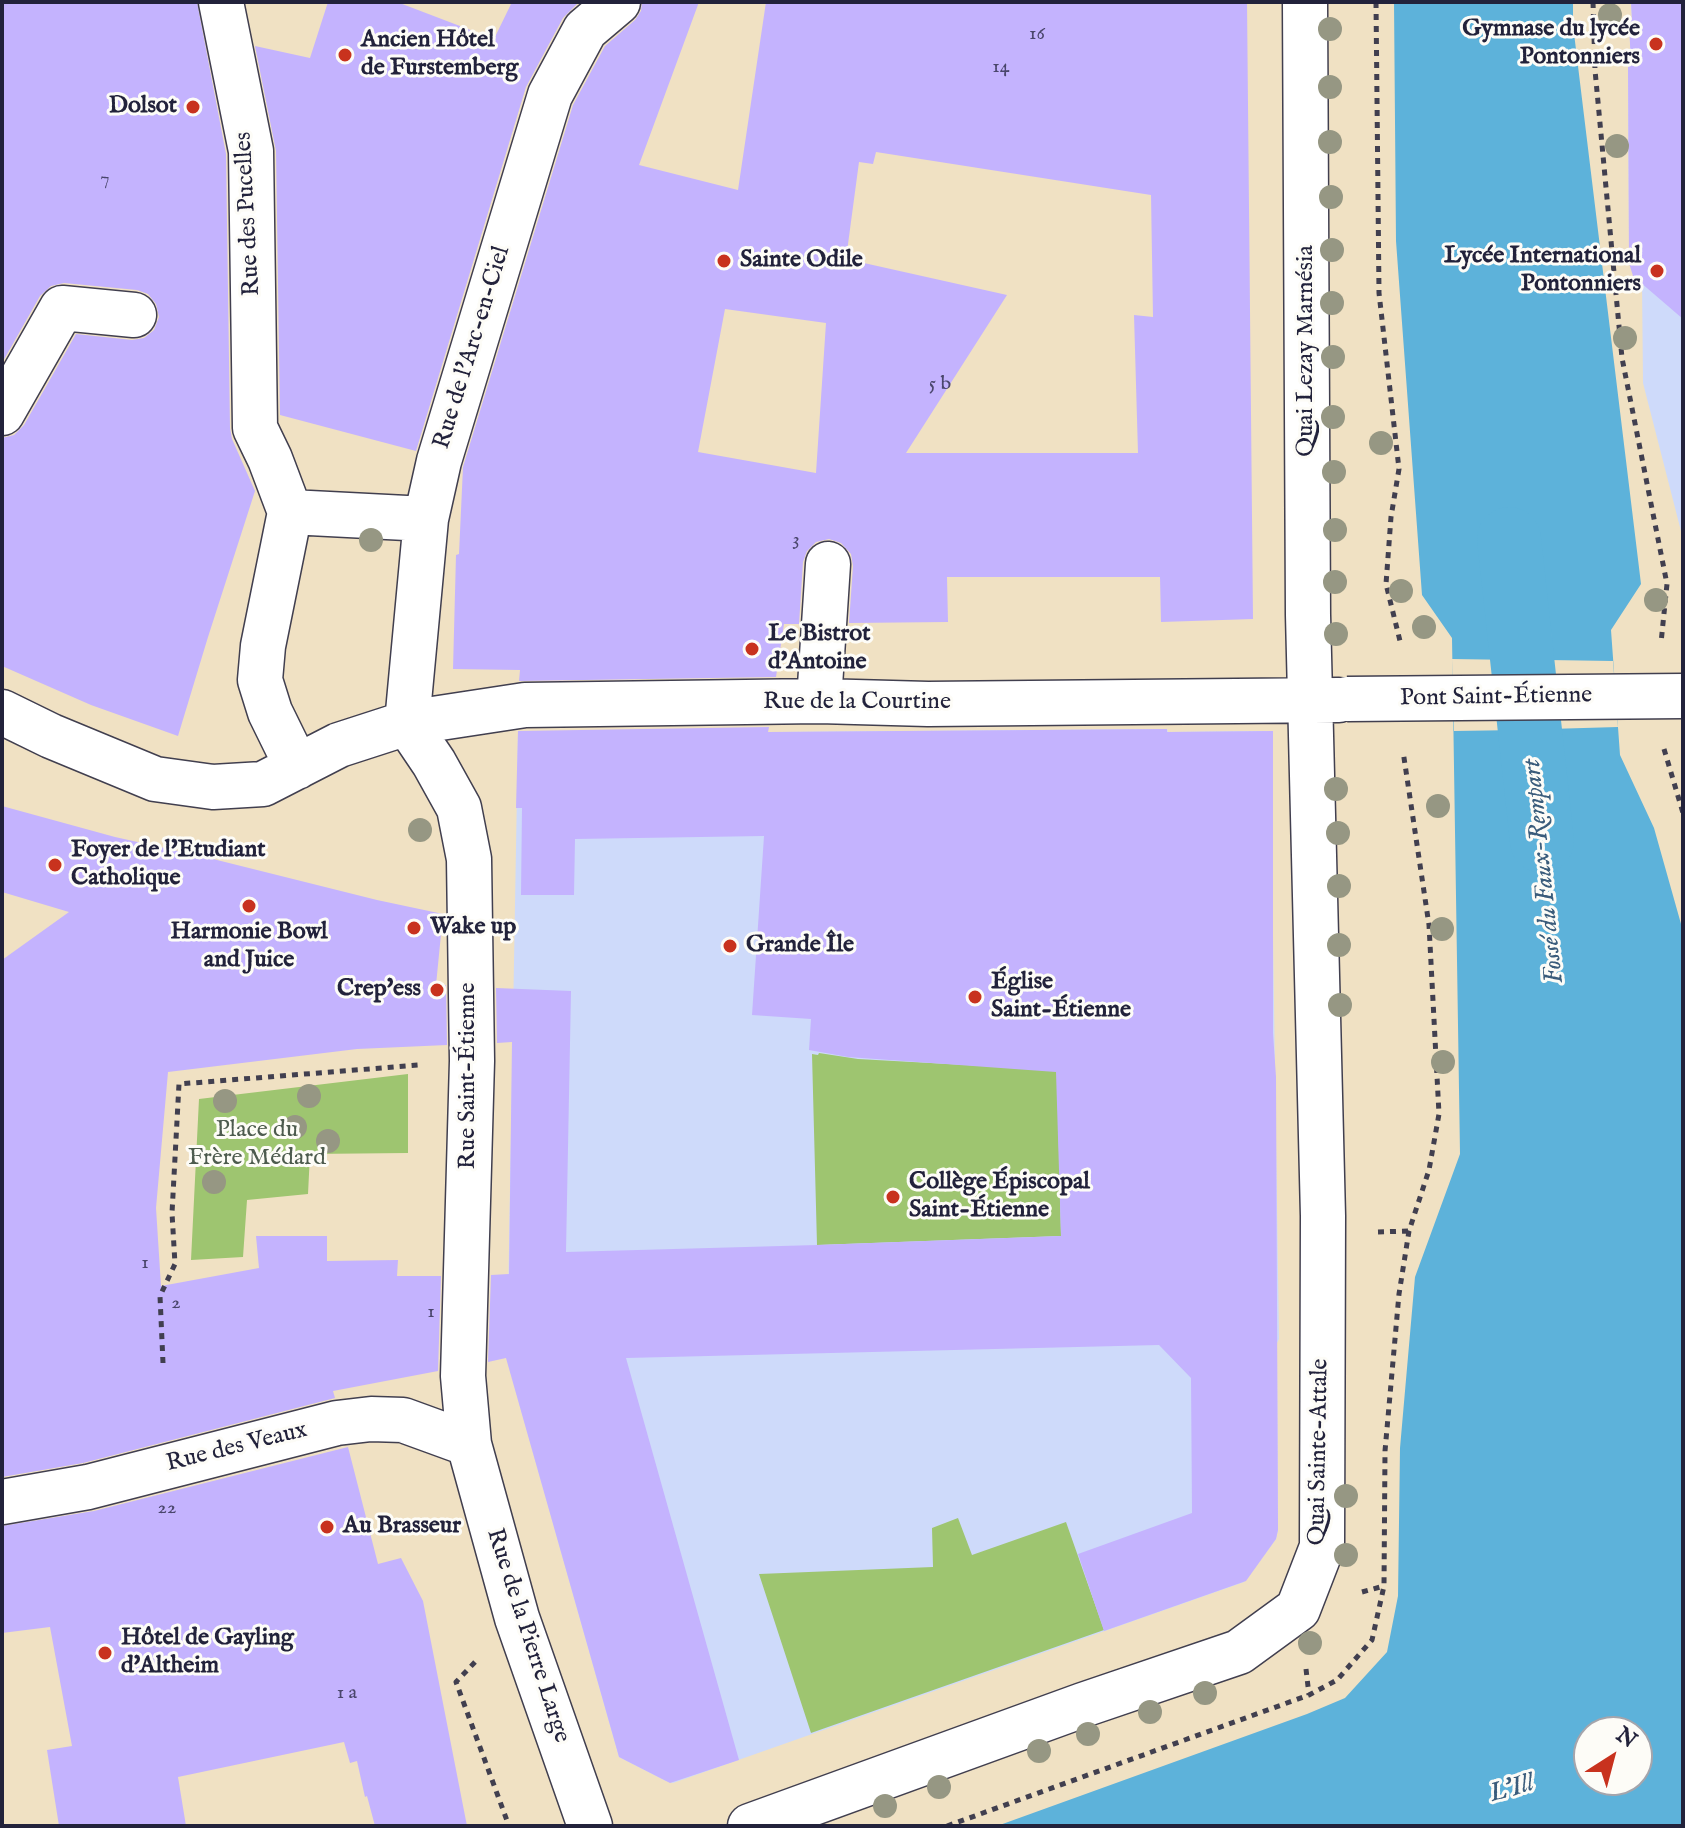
<!DOCTYPE html>
<html>
<head>
<meta charset="utf-8">
<style>
	body { margin:0 }
	#map { position:relative; width:1685px; height:1828px; overflow:hidden; background:#f0e1c3; font-family:"IM FELL English",serif }
	canvas { display:block }
	.frame { position:absolute; inset:0; border:4px solid #22223b; pointer-events:none }
	.north { position:absolute; left:1573px; top:1716px; width:80px; height:80px; box-sizing:border-box; background:#fdfcf7; border:2px solid #a5a5ac; border-radius:50%; rotate:36deg; font-size:22px; font-weight:700; line-height:32px; text-align:center; color:#22223b }
	.north::after { content:''; display:block; margin:auto; width:28px; height:36px; background:#c8321e; clip-path:polygon(50% 0,100% 100%,50% 72%,0 100%) }
</style>
</head>
<body>
<div id="map">
<canvas width="1685" height="1828"></canvas>
<div class="frame"></div>
<div class="north">N</div>
</div>
<script>
const context = document.querySelector('canvas').getContext('2d');
context.lineJoin = 'round';
function fillPath(path, color) { context.fillStyle = color; context.fill(path, 'evenodd'); }
function trace(path, color, width, dash) { context.strokeStyle = color; context.lineWidth = width; context.lineCap = dash ? 'butt' : 'round'; context.setLineDash(dash || []); context.stroke(path); }
function write(font, color, halo, rows, align = 'center') {
  context.font = font + ' "IM FELL English",serif'; context.lineWidth = 6; context.setLineDash([]); context.textBaseline = 'middle'; context.strokeStyle = halo; context.fillStyle = color; for (const [text, x, y, turn = 0] of rows) {
    context.save(); context.translate(x, y); context.rotate((+turn || 0) * Math.PI / 180); context.textAlign = isNaN(turn) ? turn : align; if (halo) context.strokeText(text, 0, 0); context.fillText(text, 0, 0); context.restore();
  }
}
const built = new Path2D(`
	M1631 2H1683V539L1643 383 1642 283 1633 276 1636 243 1629 242 1628 67 1631 66 1629 21 1632 20Z
	M1167 729 1168 732 1265 731 1270 734 1279 1339 1277 1343 1278 1530 1276 1539 1244 1582 673 1783 666 1781 619 1757 507 1360 518 734Z`);
const green = new Path2D(`
	M819 1053 858 1059 1057 1070 1061 1236 817 1245 812 1054 818 1055Z
	M408 1074V1153L310 1154 308 1194 247 1200 243 1257 191 1260 199 1099Z
	M958 1518 972 1555 1066 1522 1104 1630 811 1733 759 1574 933 1567 932 1528Z`);
const water = new Path2D(`
	M1394 2H1573V25L1641 584 1611 630 1620 755 1654 828 1683 931V1826H997L1307 1714 1345 1698 1387 1652 1398 1596 1400 1448 1415 1277 1460 1154 1452 638 1422 595 1396 241ZM1528 616 1536 617 1551 632 1553 741 1539 754H1529L1516 740 1512 632ZM1589 1732H1637V1780H1589Z`);
const pier = new Path2D(`
	M1452 659 1517 660 1519 730 1454 731Z
	M1548 660 1613 661 1618 727 1549 729Z`);
const canal = new Path2D(`
	M1509 539 1542 841`);
const building = new Path2D(`
	M2 2H197L226 154 230 428 232 439 255 491 208 637 178 736 91 705 2 666V438L14 435 24 425 76 334 132 340 144 338 154 330 159 317 156 304 148 294 137 290 64 283 51 286 40 296 2 363Z
	M328 2H397L494 39 512 2H579L563 18 526 87 416 451 280 415 276 151 255 46 310 58Z
	M642 2H699L639 165 738 190 766 2H1247L1253 619 1161 622 1160 577H947L948 622 849 623 853 566 851 554 841 543 829 539 816 542 807 551 803 562 799 624H784L776 677 519 681 520 670 453 669 456 555 459 554 463 467 573 105 605 46 635 20 641 11ZM876 152 1151 195 1153 317 1134 315 1138 453H906L1007 295 846 259 859 162 873 164ZM725 309 826 323 816 473 698 452Z
	M1631 2H1683V319L1633 276 1629 263 1628 67 1631 66 1629 21 1632 20Z
	M769 727 768 732 1167 729V732L1273 731V1033L1276 1077 1278 1530 1276 1539 1246 1581 1104 1631 1078 1554 1192 1513 1191 1378 1159 1345 626 1358 739 1760 670 1783 619 1757 506 1358 488 1362 491 1275 509 1274 512 1042 497 1043 496 988 571 991 566 1252 817 1245 1061 1236 1056 1072 848 1057 809 1050 811 1019 752 1015 764 836 575 839 574 895H521L522 808H516L518 731Z
	M2 806 115 837 205 857 377 900 443 914 436 985H446L447 1045 357 1049 168 1072 156 1208 161 1286 259 1268 256 1236H327V1261L398 1260 397 1276H441L438 1371 333 1391 335 1398 83 1463 2 1477V960L69 912 2 892Z
	M348 1447 378 1564 401 1558 423 1601 467 1826H375L367 1796 365 1797 357 1761 350 1763 344 1742 178 1777 186 1826H59L47 1750 72 1746 50 1627 2 1633V1526L94 1511Z`);
const path = new Path2D(`
	M1376 2 1379 293 1399 469 1391 517 1386 584 1401 645
	M1593 2 1595 70 1622 358 1667 584 1661 643
	M1664 749 1683 813
	M1378 1232 1409 1231
	M163 1363 160 1296 175 1264 172 1213 179 1084 419 1065
	M1362 1592 1384 1586
	M475 1662 456 1682 509 1826
	M1306 1669 1309 1695
	M947 1826 1309 1695 1337 1680 1372 1640 1384 1586 1385 1451 1399 1294 1409 1231 1429 1170 1439 1114 1429 925 1403 751`);
const pedestrian = new Path2D(`
	M2 413 62 308 134 315`);
const minor = new Path2D(`
	M221 2 251 151 255 428 270 459 290 512 263 646 260 680 270 712 297 767
	M290 512 426 519
	M819 701 828 564
	M2 712 51 736 155 779 213 787 263 784 339 745 407 723 525 705 819 701 928 704 1339 700
	M407 723 434 763 459 808 469 859 472 1061 463 1376 469 1444 517 1618 590 1826
	M407 723 426 519 439 461 550 95 585 30 618 2
	M2 1502 88 1487 337 1423 371 1419 403 1420 469 1444
	M750 1826 1083 1705 1239 1652 1298 1609 1322 1547 1323 1216 1308 615 1305 2`);
const minorBridge = new Path2D(`
	M1347 699 1683 696`);
const trees = [
	[1610,15],
	[1330,29],
	[1330,87],
	[1330,142],
	[1617,146],
	[1331,197],
	[1332,250],
	[1332,303],
	[1625,338],
	[1333,357],
	[1333,417],
	[1381,443],
	[1334,472],
	[1335,530],
	[371,540],
	[1335,582],
	[1401,591],
	[1656,600],
	[1424,627],
	[1336,634],
	[1336,789],
	[1438,806],
	[420,830],
	[1338,833],
	[1339,886],
	[1442,929],
	[1339,945],
	[1340,1005],
	[1443,1062],
	[309,1096],
	[225,1101],
	[295,1127],
	[328,1141],
	[214,1182],
	[1346,1496],
	[1346,1555],
	[1310,1643],
	[1205,1693],
	[1150,1712],
	[1088,1734],
	[1039,1751],
	[939,1787],
	[885,1806]
];
const markers = [
	[1656,44,8,"#c8321e"],
	[345,55,8,"#c8321e"],
	[193,107,8,"#c8321e"],
	[724,261,8,"#c8321e"],
	[1657,271,8,"#c8321e"],
	[752,649,8,"#c8321e"],
	[55,865,8,"#c8321e"],
	[249,906,8,"#c8321e"],
	[414,928,8,"#c8321e"],
	[730,946,8,"#c8321e"],
	[437,990,8,"#c8321e"],
	[975,997,8,"#c8321e"],
	[893,1197,8,"#c8321e"],
	[327,1527,8,"#c8321e"],
	[105,1653,8,"#c8321e"]
];
const numberNames = [
	["16",1037,35],
	["14",1001,68],
	["7",105,180],
	["5 b",940,385],
	["3",796,541],
	["1",145,1264],
	["2",176,1304],
	["1",431,1313],
	["22",167,1509],
	["1 a",347,1694]
];
const poiNames = [
	["Gymnase du lycée",1640,30,"right"],
	["Pontonniers",1640,58,"right"],
	["Ancien Hôtel",361,41],
	["de Furstemberg",361,69],
	["Dolsot",177,107,"right"],
	["Lycée International",1641,257,"right"],
	["Pontonniers",1641,285,"right"],
	["Sainte Odile",740,261],
	["Le Bistrot",768,635],
	["d'Antoine",768,663],
	["Foyer de l'Etudiant",71,851],
	["Catholique",71,879],
	["Wake up",430,928],
	["Harmonie Bowl",249,933,"center"],
	["and Juice",249,961,"center"],
	["Grande Île",746,946],
	["Église",991,983],
	["Saint-Étienne",991,1011],
	["Crep'ess",421,990,"right"],
	["Collège Épiscopal",909,1183],
	["Saint-Étienne",909,1211],
	["Au Brasseur",343,1527],
	["Hôtel de Gayling",121,1639],
	["d'Altheim",121,1667]
];
const streetNames = [
	["Rue des Pucelles",249,214,-93],
	["Rue de l'Arc-en-Ciel",473,348,-73],
	["Quai Lezay Marnésia",1307,351,-90],
	["Pont Saint-Étienne",1496,698,-1],
	["Rue de la Courtine",857,703],
	["Rue Saint-Étienne",469,1076,-90],
	["Rue des Veaux",237,1448,-14],
	["Quai Sainte-Attale",1320,1452,-89],
	["Rue de la Pierre Large",527,1636,72]
];
const parkNames = [
	["Place du",257,1131],
	["Frère Médard",257,1159]
];
const waterNames = [
	["Fossé du Faux-Rempart",1545,871,-96],
	["L'Ill",1512,1790,-16]
];
fillPath(built, '#cedafa');
fillPath(green, '#9ec570');
fillPath(water, '#5db2da');
fillPath(pier, '#f0e1c3');
trace(canal, '#5db2da', 64);
fillPath(building, '#c4b3fe');
trace(pedestrian, '#413f4f', 47);
trace(minor, '#413f4f', 47);
trace(path, '#413f4f', 5, [6, 6]);
trace(pedestrian, '#fff', 44);
trace(minor, '#fff', 44);
trace(minorBridge, '#413f4f', 47, []);
trace(minorBridge, '#fff', 44);
context.fillStyle = '#969783';
for (const [x, y] of trees) { context.beginPath(); context.arc(x, y, 12, 0, 2 * Math.PI); context.fill(); }
for (const [x, y, r, color] of markers) { const dot = new Path2D(); dot.arc(x, y, r, 0, 2 * Math.PI); context.fillStyle = color; context.fill(dot); trace(dot, '#fdfcf7', 3); }
write('20px', '#4a466c', null, numberNames);
write('bold 24px', '#22223b', '#fdfcf7', poiNames, 'left');
write('24px', '#22223b', '#fdfcf7', streetNames);
write('24px', '#4d5b4e', '#fdfcf7', parkNames);
write('italic 26px', '#3a5c7b', '#fdfcf7', waterNames);
</script>
</body>
</html>
